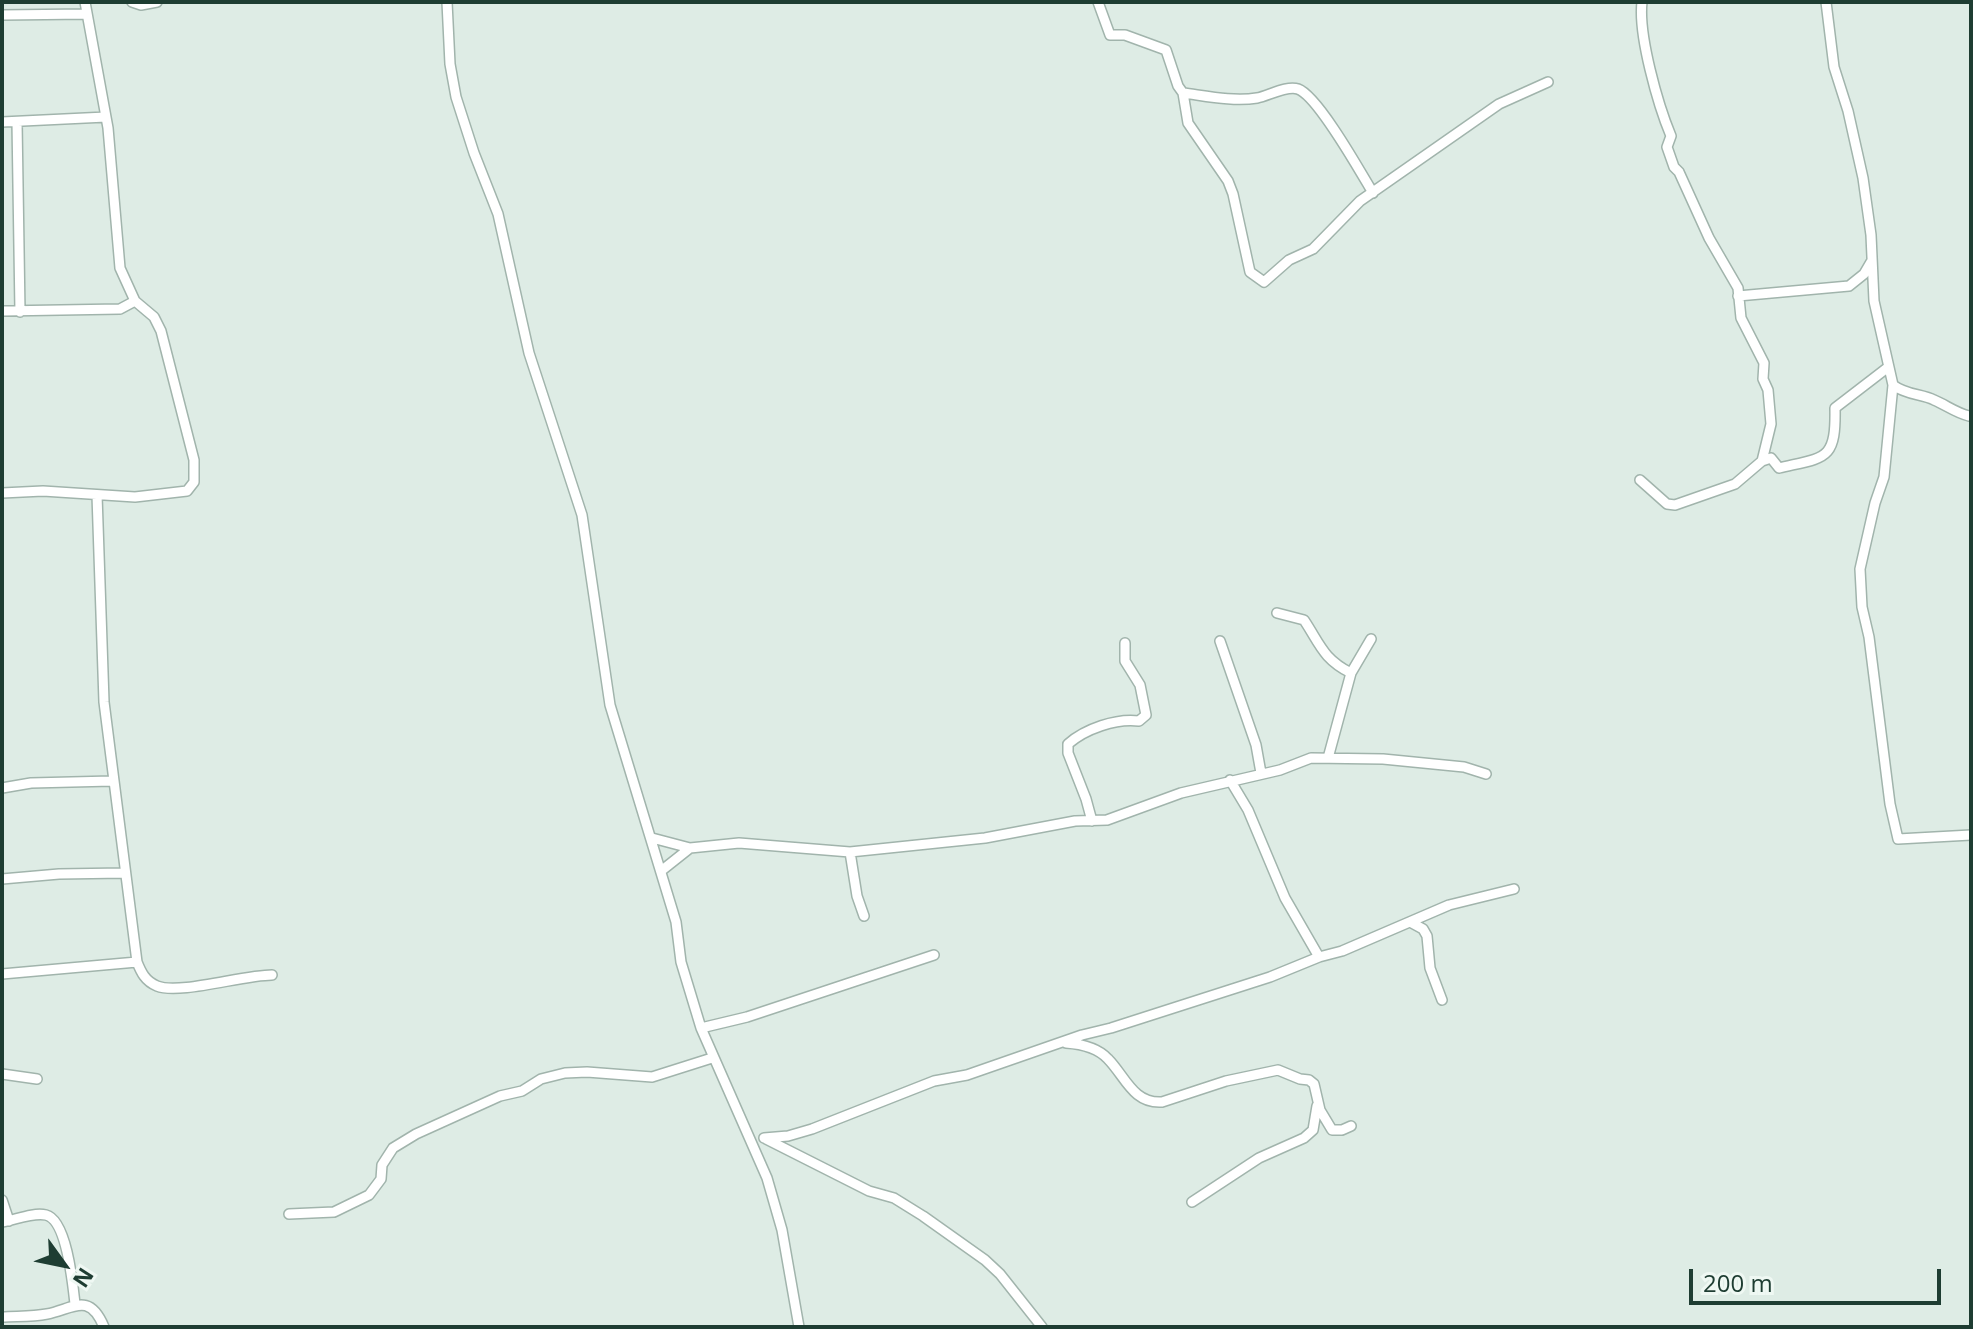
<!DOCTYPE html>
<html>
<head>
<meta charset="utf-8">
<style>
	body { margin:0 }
	#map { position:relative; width:1973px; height:1329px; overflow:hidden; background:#deece5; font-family:"Open Sans",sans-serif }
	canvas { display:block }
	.frame { position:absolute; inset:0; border:4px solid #1e3d32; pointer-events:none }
	.north { position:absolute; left:24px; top:1225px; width:80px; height:80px; -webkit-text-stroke:6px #eff8f3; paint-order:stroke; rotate:123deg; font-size:22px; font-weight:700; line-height:32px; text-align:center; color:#1e3d32 }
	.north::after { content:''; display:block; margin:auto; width:28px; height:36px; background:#1e3d32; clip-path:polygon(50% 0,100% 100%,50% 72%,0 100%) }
	.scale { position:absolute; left:1689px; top:1269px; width:252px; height:36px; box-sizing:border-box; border:4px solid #1e3d32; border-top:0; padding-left:10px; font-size:24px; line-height:28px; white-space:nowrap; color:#1e3d32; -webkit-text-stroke:6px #eff8f3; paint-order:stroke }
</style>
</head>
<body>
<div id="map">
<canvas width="1973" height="1329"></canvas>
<div class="frame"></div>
<div class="north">N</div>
<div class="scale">200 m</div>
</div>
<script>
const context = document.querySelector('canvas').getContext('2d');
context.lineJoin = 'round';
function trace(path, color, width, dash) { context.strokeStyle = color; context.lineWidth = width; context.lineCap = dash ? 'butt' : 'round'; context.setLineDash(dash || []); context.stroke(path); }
const minor = new Path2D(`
	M132 2 141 5 157 2
	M447 2 450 64 456 97 474 153 498 214 529 353 582 515 610 705 676 922 681 962 701 1028 767 1178 782 1230 799 1327
	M1098 2 1110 35H1125L1166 50 1178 86 1183 93C1206 96 1234 102 1257 98 1268 96 1287 85 1298 89 1318 96 1361 173 1373 193
	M1642 2C1638 35 1658 105 1671 136L1667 147 1674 167 1679 172 1709 238 1738 288 1741 318 1764 363 1763 379 1768 390 1771 424 1762 461
	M1826 2 1834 67 1848 111 1863 178 1871 235 1874 301 1893 385 1884 477 1875 503 1860 569 1862 607 1869 637 1890 804 1898 839 1971 835
	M2 15 87 14
	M1183 93 1188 123 1228 181 1233 194 1250 272 1264 282 1289 260 1313 249 1360 201 1499 104 1548 82
	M2 122 106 117
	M17 122 20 312
	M1738 296 1849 286 1864 274 1871 262
	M2 311 120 309 135 301
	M1893 385C1906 395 1922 394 1934 400 1946 405 1956 413 1969 416
	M1640 480 1667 504 1675 505 1735 484 1762 461 1771 458 1779 468C1826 457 1836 461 1835 408L1887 368
	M2 493 43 491 135 497 187 491 194 482V460L161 331 154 317 135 301 120 268 108 128 85 2
	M97 495 104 702 137 962C141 972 145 981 157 986 179 995 243 975 272 975
	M1277 613 1304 620C1320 644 1323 659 1351 673
	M1220 641 1256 745 1261 773
	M1328 758 1351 673 1371 639
	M1230 780 1248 810 1285 898 1319 957
	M2 788 31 783 112 781
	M1092 821 1086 799 1068 753V744C1085 729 1116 718 1139 721L1146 715 1140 685 1125 661V643
	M652 838 690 848 739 843 850 852 985 838 1075 821 1107 820 1181 793 1280 770 1311 758 1383 759 1464 767 1486 774
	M850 852 857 896 864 916
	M661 871 690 848
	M2 879 59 874 124 873
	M1412 923 1423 929 1427 936 1430 968 1442 1000
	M2 974 137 962
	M701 1028 747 1017 934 955
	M1066 1043C1081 1044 1098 1048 1108 1059 1125 1076 1133 1104 1162 1102L1226 1081 1278 1070 1300 1079 1309 1080 1314 1084 1320 1110 1332 1130H1342L1351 1126
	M2 1074 37 1079
	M764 1138 788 1136 812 1129 934 1081 967 1075 1082 1035 1111 1028 1270 977 1319 957 1342 951 1449 905 1514 889
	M766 1139 869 1191 894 1198 923 1216 985 1260 1000 1274 1042 1327
	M2 1200 9 1221
	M1192 1202 1259 1158 1304 1138 1313 1130 1317 1106
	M289 1214 334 1212 369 1195 381 1179 382 1165 393 1148 416 1134 500 1096 522 1091 541 1079 565 1073 587 1072 652 1077 712 1058
	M2 1222C15 1220 33 1212 46 1215 67 1220 73 1286 75 1304
	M2 1317C17 1316 32 1317 47 1314 73 1309 89 1291 104 1327`);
trace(minor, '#a1b4ac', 12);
trace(minor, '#fff', 9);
</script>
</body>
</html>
